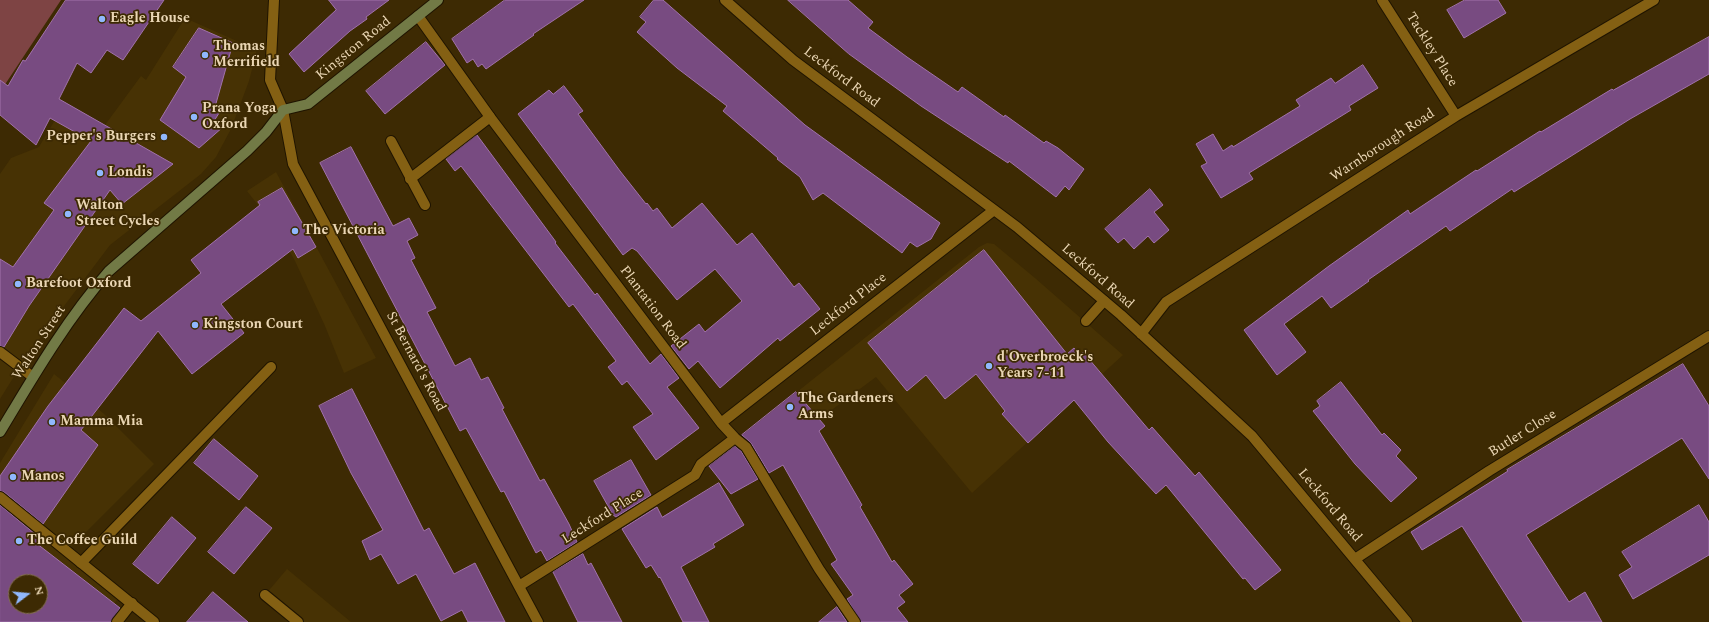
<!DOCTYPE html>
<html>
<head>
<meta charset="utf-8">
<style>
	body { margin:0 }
	#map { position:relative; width:1709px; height:622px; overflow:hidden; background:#3d2a03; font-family:Spectral,serif }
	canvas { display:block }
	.north { position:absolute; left:8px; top:574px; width:40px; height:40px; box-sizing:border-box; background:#3d2a03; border:1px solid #826f4a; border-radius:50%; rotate:74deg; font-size:11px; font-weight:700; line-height:16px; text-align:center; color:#ead6b4 }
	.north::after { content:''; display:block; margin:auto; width:14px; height:18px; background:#90b8fd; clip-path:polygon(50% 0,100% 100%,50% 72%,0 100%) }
</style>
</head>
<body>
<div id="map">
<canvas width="1709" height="622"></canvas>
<div class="north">N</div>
</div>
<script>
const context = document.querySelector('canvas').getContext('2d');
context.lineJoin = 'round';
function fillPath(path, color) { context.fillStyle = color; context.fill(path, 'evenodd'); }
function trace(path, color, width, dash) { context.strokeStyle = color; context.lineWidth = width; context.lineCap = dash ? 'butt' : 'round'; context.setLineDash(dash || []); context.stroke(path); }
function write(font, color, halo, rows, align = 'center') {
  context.font = font + ' Spectral,serif'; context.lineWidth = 3.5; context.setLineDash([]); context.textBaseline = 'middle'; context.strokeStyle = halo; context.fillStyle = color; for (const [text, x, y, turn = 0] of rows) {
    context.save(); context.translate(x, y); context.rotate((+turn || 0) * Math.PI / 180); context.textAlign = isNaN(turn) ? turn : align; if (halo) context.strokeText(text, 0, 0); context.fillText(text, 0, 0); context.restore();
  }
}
const built = new Path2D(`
	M185 18 257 50 249 81 231 129 216 157 201 174 110 245 28 354 0 399V174L11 158 39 147 65 103 105 125 141 76 146 80Z
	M276 172 376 358 344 373 325 326 295 261 278 231 247 191Z
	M987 243 994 244 1035 278 1123 355 972 493 876 377 794 438 748 431 979 247Z
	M54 374 103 413 154 464 65 553 120 596 100 622H0V463ZM16 582H40V606H16Z
	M287 569 351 622H298L265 595Z`);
const green = new Path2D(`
	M0 0H61L0 92Z`);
const building = new Path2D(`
	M66 0H164L123 60 107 50 91 73 77 63 59 99 173 164 122 204 110 190 29 306 4 347 0 346V259L13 267 54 210 44 203 91 141 50 118 36 145 0 115V80L8 86 23 60 25 61Z
	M329 0H389L366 17 367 19 350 31 304 72 289 54 336 10Z
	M505 0H584L533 34 534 35 486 69 482 64 478 67 473 59 467 63 452 39Z
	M654 0H663L805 125 940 223 931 239 917 247 910 242 902 253 823 193 813 200 800 177 777 159 778 158 723 111 727 106 677 68 637 32 646 22 640 17Z
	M788 0H848L873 22 868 28 907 57 958 92 962 87 1004 117 1005 115 1044 143 1046 141 1058 148 1084 169 1069 190 1065 186 1056 197 1009 161 1008 163 921 106 849 54Z
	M1465 0H1498L1506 13 1464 38 1447 10Z
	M199 28 233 43 215 107 221 110 214 121 223 127 199 148 160 120 186 77 173 67Z
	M1709 37V74L1630 119 1514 192 1512 189 1450 231 1446 226 1368 280 1369 281 1331 308 1322 296 1284 324 1306 352 1277 375 1244 330 1329 266 1408 210 1410 214 1476 170 1477 171 1540 131 1541 132 1612 89 1613 90Z
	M426 42 445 65 385 114 366 91Z
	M1363 65 1378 88 1349 106 1351 110 1249 173 1253 179 1221 198 1201 166 1207 163 1196 144 1213 134 1223 151 1232 145 1233 147 1300 106 1296 100 1331 78 1335 83Z
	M564 86 583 111 578 114 620 171 646 204 647 203 653 211 657 208 672 228 702 203 737 245 752 233 794 287 799 283 820 309 780 341 778 338 720 388 698 361 689 369 671 346 699 324 705 332 742 301 715 269 677 300 637 251 632 248 623 255 518 114 549 90 553 94Z
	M477 135 556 242 555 243 595 295 597 293 650 364 661 354 679 378 667 387 699 428 656 460 633 427 653 414 627 381 622 385 608 367 616 361 573 304 569 307 461 166 455 171 446 159Z
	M351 147 393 226 409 218 418 235 407 241 415 258 411 260 436 308 427 312 455 366 470 358 481 380 488 377 504 408 502 409 540 481 544 479 569 524 577 542 547 561 541 550 536 553 504 491 501 492 466 428 460 431 320 163Z
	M282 188 316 247 298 258 293 249 221 304 244 333 192 374 158 331 81 430 98 445 43 524 4 492 0 491V476L48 406 124 308 141 321 201 273 191 260 260 205 258 202Z
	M1150 189 1163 205 1154 212 1169 230 1154 243 1148 236 1134 249 1124 238 1118 243 1105 229Z
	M984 250 1067 354 1074 348 1080 355 1083 352 1149 430 1152 427 1195 476 1199 472 1281 570 1255 590 1245 578 1243 579 1166 485 1156 494 1108 442 1074 400 1028 443 1002 414 1005 411 976 374 945 399 926 375 907 391 868 343Z
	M1683 364 1709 406V479L1682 438 1526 535 1569 602 1585 592 1602 622H1523L1462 526 1422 550 1411 532 1508 471 1507 470Z
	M1341 382 1382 435 1384 433 1401 450 1396 456 1417 478 1391 502 1355 464 1313 411 1320 406 1317 401Z
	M352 389 424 531 429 528 454 574 475 563 505 622H468L462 610 441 621 416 574 398 584 381 554 370 560 362 541 383 530 351 473 319 406Z
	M796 392 825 426 819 431 862 505 860 507 892 562 894 560 913 584 899 595 905 602 897 608 908 622H861L847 599 853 595 831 564 837 560 783 465 769 473 751 443 742 435Z
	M214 439 258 476 239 500 194 463Z
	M735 446 741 451 758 479 731 494 709 466Z
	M631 460 651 495 616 517 613 515 594 481Z
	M719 483 744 525 713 544 715 547 681 567 709 622H683L660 577 659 578 651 565 646 568 622 529 657 507 662 517Z
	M0 505 35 534 34 536 39 539 36 543 120 608 111 622H0ZM16 582H40V606H16Z
	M1699 505 1709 522V555L1633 599 1619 575 1632 567 1622 552Z
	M246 507 272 528 234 574 208 552Z
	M172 517 196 538 158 584 133 564Z
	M583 554 588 565 591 563 622 622H578L553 572Z
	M213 592 248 622H187Z
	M837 607 847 622H819Z`);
const lane = new Path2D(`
	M391 141 425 205
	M410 179 490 117
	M1086 321 1104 301
	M81 563 271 367
	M265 595 298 622
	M117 622 132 603`);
const street = new Path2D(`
	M274 0 270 80 283 110 293 164 538 622
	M725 0 793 60 1017 227 1121 315 1252 436 1407 622
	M1382 0 1456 116
	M418 16 490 117 721 423 735 438 746 447 819 569 855 622
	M1141 334 1166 302 1456 116 1654 0
	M0 352 33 377
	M721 423 994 210
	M0 497 154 622
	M1355 559 1489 471 1709 336
	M519 586 695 475 701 464 735 438`);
const secondary = new Path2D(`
	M0 432C33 377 66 320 109 271L247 151 266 132 283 110 308 104 438 0`);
const markers = [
	[102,19,4,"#90b8fd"],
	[205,55,4,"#90b8fd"],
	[194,117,4,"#90b8fd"],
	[164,137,4,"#90b8fd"],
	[100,173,4,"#90b8fd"],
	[68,214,4,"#90b8fd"],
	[295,231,4,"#90b8fd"],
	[18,284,4,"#90b8fd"],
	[195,325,4,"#90b8fd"],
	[989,366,4,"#90b8fd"],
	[790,407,4,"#90b8fd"],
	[52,422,4,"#90b8fd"],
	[13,477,4,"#90b8fd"],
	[19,541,4,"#90b8fd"]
];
const poiNames = [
	["Eagle House",110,19],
	["Thomas",213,47],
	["Merrifield",213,63],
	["Prana Yoga",202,109],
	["Oxford",202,125],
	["Pepper's Burgers",156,137,"right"],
	["Londis",108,173],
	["Walton",76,206],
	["Street Cycles",76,222],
	["The Victoria",303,231],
	["Barefoot Oxford",26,284],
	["Kingston Court",203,325],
	["d'Overbroeck's",997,358],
	["Years 7-11",997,374],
	["The Gardeners",798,399],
	["Arms",798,415],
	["Mamma Mia",60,422],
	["Manos",21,477],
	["The Coffee Guild",27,541]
];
const streetNames = [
	["Kingston Road",354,49,-39],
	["Tackley Place",1431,50,58],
	["Leckford Road",841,78,37],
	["Warnborough Road",1383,146,-33],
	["Leckford Road",1097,277,41],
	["Leckford Place",849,305,-38],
	["Plantation Road",652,308,53],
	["Walton Street",40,343,-57],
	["St Bernard's Road",415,362,62],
	["Butler Close",1523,434,-32],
	["Leckford Road",1329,506,50],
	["Leckford Place",603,517,-32]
];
fillPath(built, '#473204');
fillPath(green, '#7e4444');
fillPath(building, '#784b81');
trace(building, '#a172ab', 1);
trace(lane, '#1f1401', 12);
trace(street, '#1f1401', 12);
trace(secondary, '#1f1401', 12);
trace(lane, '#846013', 10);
trace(street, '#846013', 10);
trace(secondary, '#727a46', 10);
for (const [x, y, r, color] of markers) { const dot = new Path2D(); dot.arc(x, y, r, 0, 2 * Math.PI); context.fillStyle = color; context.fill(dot); trace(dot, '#3d2a03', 1.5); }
write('bold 14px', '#ead6b4', '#3d2a03', poiNames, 'left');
write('14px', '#ead6b4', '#3d2a03', streetNames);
</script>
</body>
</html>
